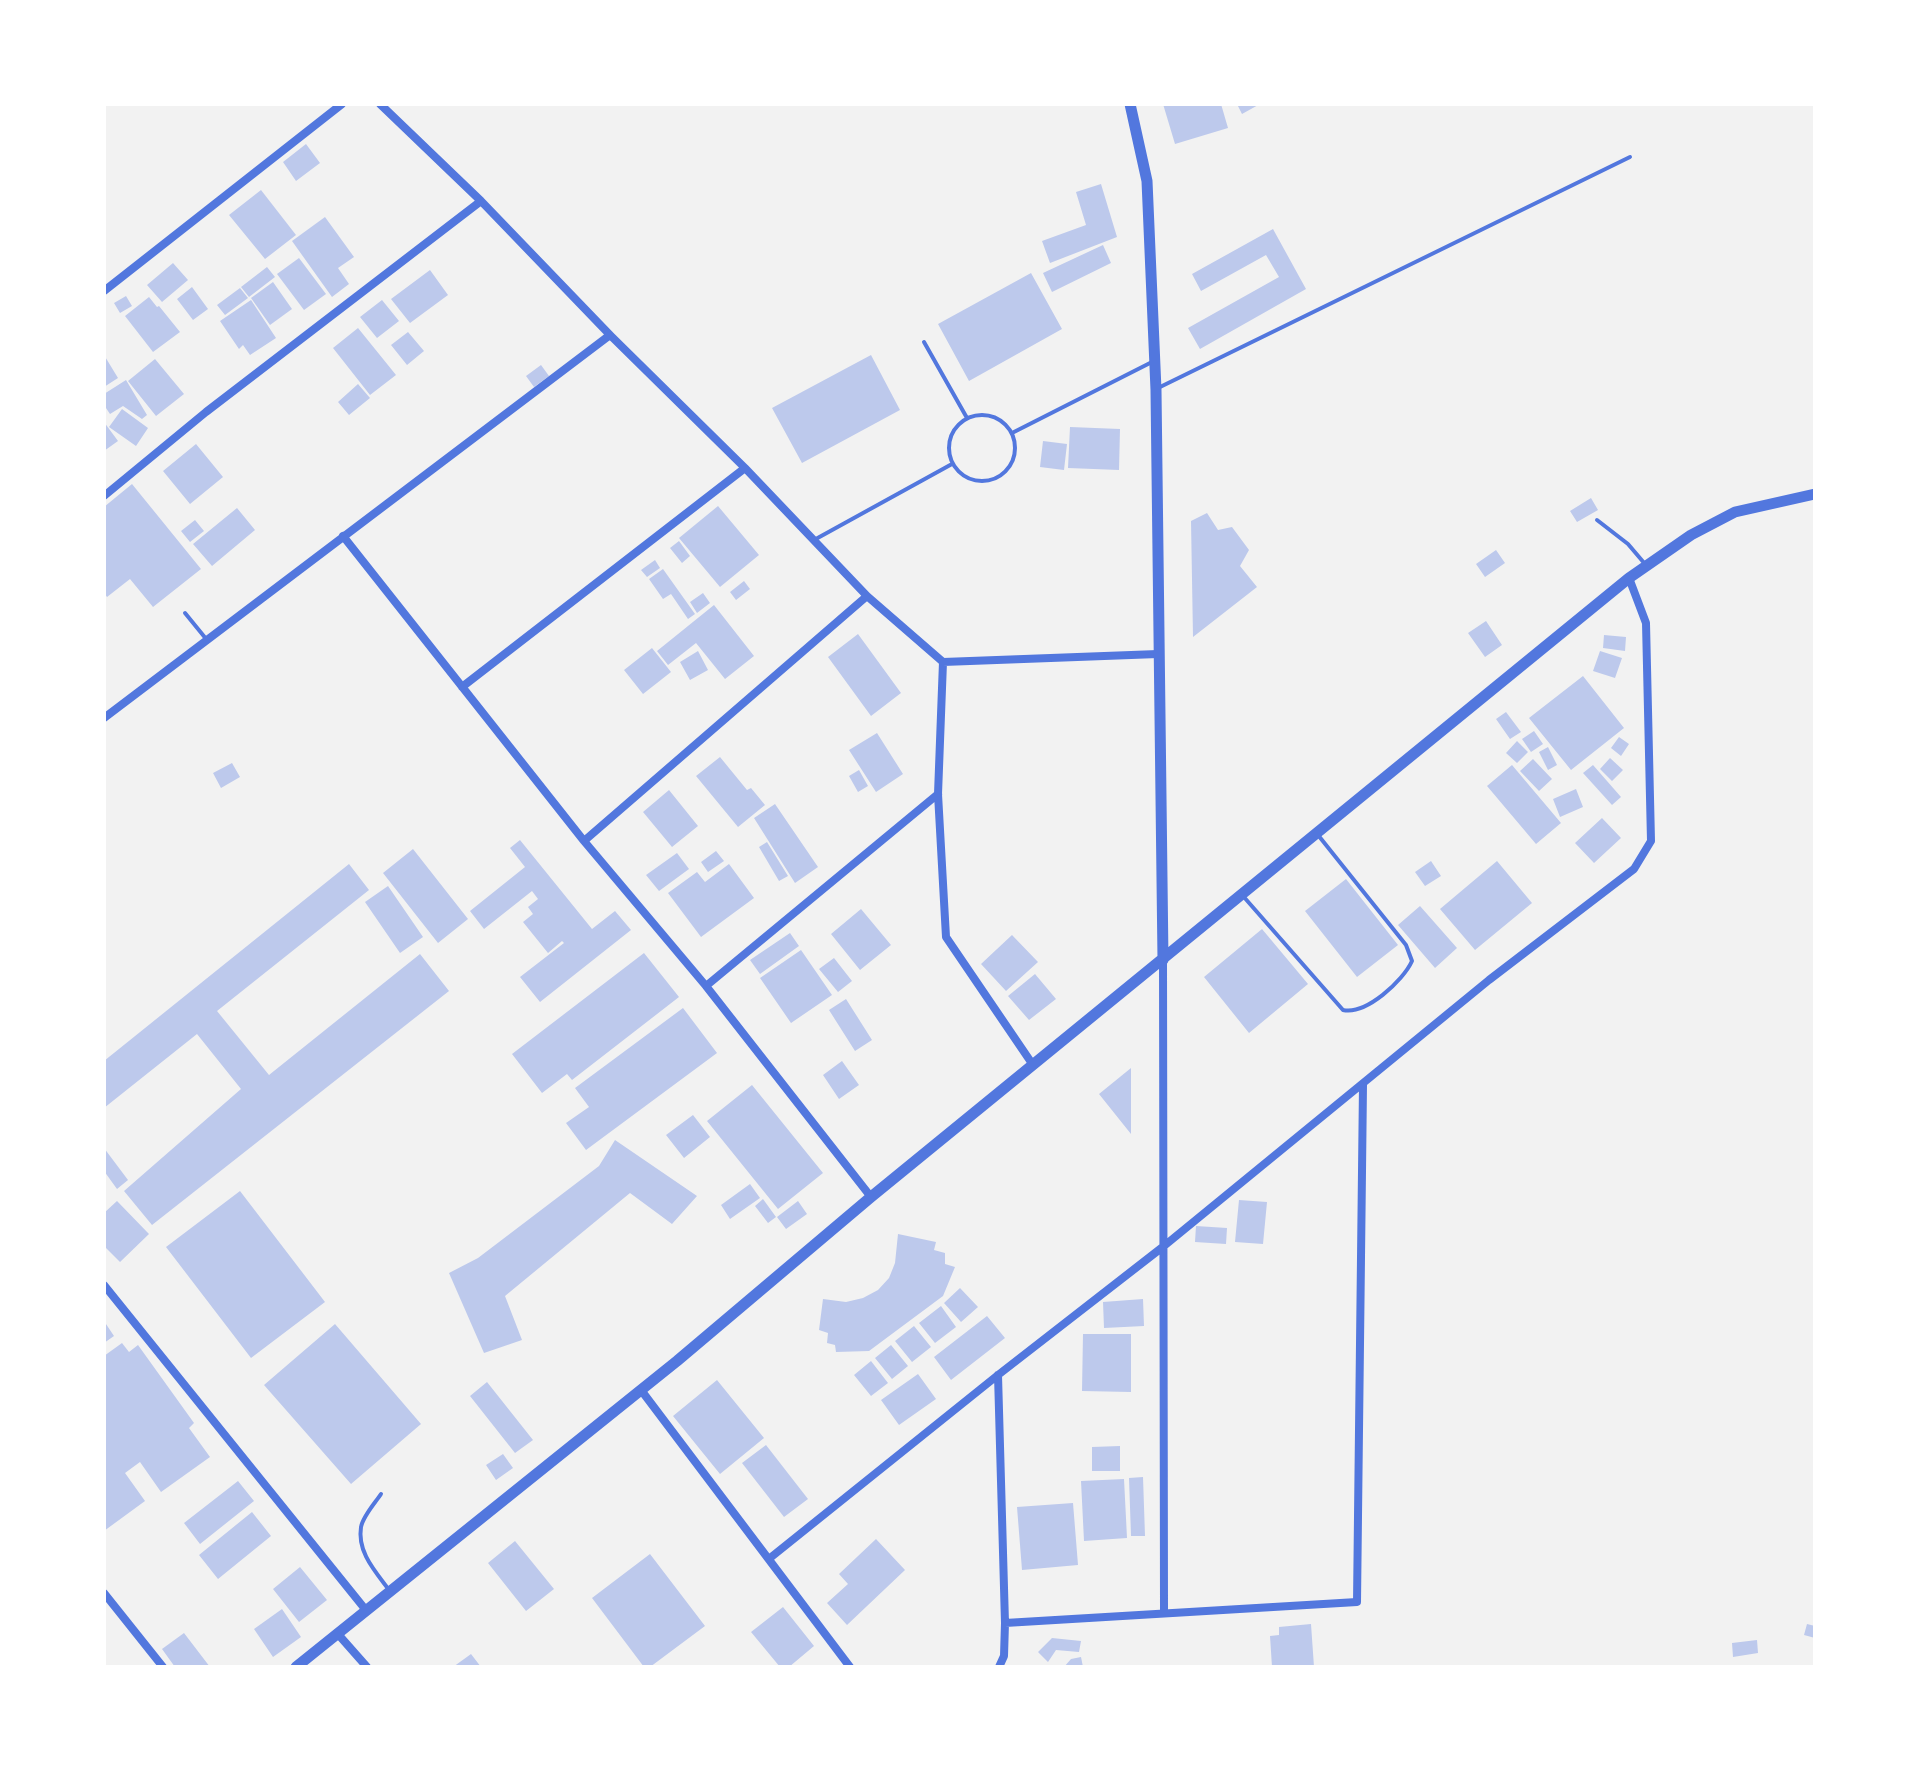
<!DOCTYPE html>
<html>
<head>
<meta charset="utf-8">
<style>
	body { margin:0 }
	#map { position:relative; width:1919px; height:1771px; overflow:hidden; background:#f2f2f2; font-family:Figtree,sans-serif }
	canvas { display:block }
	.frame { position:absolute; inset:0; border:106px solid #fff; pointer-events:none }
</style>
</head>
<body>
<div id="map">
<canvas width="1919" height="1771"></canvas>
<div class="frame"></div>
</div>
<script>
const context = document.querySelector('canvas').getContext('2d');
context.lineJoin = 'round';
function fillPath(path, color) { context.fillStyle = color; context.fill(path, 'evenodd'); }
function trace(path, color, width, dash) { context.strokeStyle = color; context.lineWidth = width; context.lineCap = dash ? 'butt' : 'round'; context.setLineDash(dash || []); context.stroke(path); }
const building = new Path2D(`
	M1163 104H1221L1228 128 1175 144Z
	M1237 104H1260L1242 114Z
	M306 144 320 163 296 181 283 162Z
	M1101 184 1117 237 1050 263 1042 241 1086 225 1076 192Z
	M261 190 296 235 265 259 229 215Z
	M325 217 354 257 338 268 349 284 332 297 292 241Z
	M1273 229 1306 289 1200 349 1188 328 1279 277 1266 255 1201 291 1192 274Z
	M1103 245 1111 263 1052 292 1043 273Z
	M299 258 326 294 304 310 277 274Z
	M173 263 188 280 162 302 147 285Z
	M267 267 275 277 249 297 241 287Z
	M430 270 448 295 410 323 391 299Z
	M1031 273 1062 329 969 381 938 324Z
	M273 282 292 309 270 325 251 298Z
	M192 287 208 309 193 320 177 299Z
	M240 288 248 298 225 315 217 305Z
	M126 296 132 306 120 313 114 303Z
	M149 297 157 307 159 306 180 332 153 352 125 316Z
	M251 300 276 338 250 355 243 345 239 349 220 321Z
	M382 300 399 321 377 338 360 317Z
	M358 328 396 375 370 395 333 348Z
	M408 332 424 351 407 365 391 345Z
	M104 355 118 378 104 387Z
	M871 355 900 410 802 463 772 408Z
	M155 359 184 394 156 416 128 381Z
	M541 365 549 376 534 387 526 376Z
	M126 380 147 415 142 419 123 406 110 414 104 405V394Z
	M358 384 370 398 349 415 338 402Z
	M122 409 148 428 136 446 109 427Z
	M104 422 118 441 104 451Z
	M1070 427 1120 429 1119 470 1068 468Z
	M1043 441 1067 444 1064 470 1040 467Z
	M196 444 223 477 190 504 163 471Z
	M132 484 201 569 153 607 130 579 107 597 104 593V507Z
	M1591 498 1598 510 1577 522 1570 511Z
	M718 506 759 555 720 587 679 538Z
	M237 508 255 530 212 566 193 544Z
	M1207 513 1218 530 1232 527 1249 550 1240 566 1257 587 1193 637 1191 521Z
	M195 520 204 531 190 542 181 531Z
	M679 541 690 556 682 563 670 548Z
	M1496 550 1505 563 1485 577 1476 564Z
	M655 560 660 568 647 577 641 570Z
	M663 569 695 614 688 619 671 594 663 599 649 579Z
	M744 581 750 589 736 600 730 592Z
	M703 593 710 603 697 613 690 602Z
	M714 605 754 656 725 679 696 643 668 665 657 651Z
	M1486 621 1502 645 1485 657 1468 633Z
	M858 634 901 693 871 716 828 657Z
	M1604 635 1626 637 1625 651 1603 648Z
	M652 648 671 672 643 694 624 670Z
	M698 651 708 670 690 680 680 662Z
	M1600 651 1622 658 1615 678 1593 671Z
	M1583 676 1624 728 1571 770 1529 718Z
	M1506 712 1521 732 1510 739 1496 719Z
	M1534 731 1543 744 1531 752 1522 739Z
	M877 733 903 774 876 792 849 750Z
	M1619 737 1629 744 1621 756 1611 748Z
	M1517 741 1528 752 1517 763 1506 753Z
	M1548 747 1557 765 1548 770 1539 752Z
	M720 757 747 790 751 788 765 805 738 827 696 776Z
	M1610 758 1623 770 1612 781 1600 769Z
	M1533 759 1552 779 1539 791 1520 771Z
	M232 763 240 777 221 788 213 773Z
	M1512 765 1561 823 1536 844 1487 786Z
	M1593 765 1621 797 1612 805 1583 773Z
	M859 770 868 786 858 792 849 776Z
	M1576 789 1583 807 1560 817 1553 799Z
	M669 790 698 826 672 847 643 812Z
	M775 804 818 867 795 883 754 818Z
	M1602 818 1621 838 1594 863 1575 843Z
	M520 840 592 929 615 911 631 930 540 1002 520 977 564 943 562 941 548 953 523 922 533 914 528 907 538 899 532 891 484 929 470 911 525 867 510 848Z
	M767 842 788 876 779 881 759 847Z
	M413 849 468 919 438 943 383 873Z
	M716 851 724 861 708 872 701 862Z
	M677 853 689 869 659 891 646 875Z
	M1431 861 1441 876 1425 886 1415 872Z
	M1497 861 1532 903 1475 950 1440 909Z
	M349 864 369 890 217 1011 269 1075 420 954 449 991 152 1225 124 1191 241 1089 197 1034 104 1108V1061Z
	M729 864 754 898 701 937 668 893 697 872 705 882Z
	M1346 879 1398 945 1357 977 1305 911Z
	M388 886 423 937 400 953 365 902Z
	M1420 906 1457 948 1435 968 1398 925Z
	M861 909 891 945 860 970 831 934Z
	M1262 929 1308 984 1249 1033 1204 977Z
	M790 933 799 946 760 974 750 960Z
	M1012 935 1038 962 1006 991 981 964Z
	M801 950 832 995 791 1023 760 978Z
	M644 953 679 997 572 1080 567 1074 542 1093 512 1054Z
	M834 958 852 981 838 992 819 969Z
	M1035 974 1056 999 1029 1020 1008 996Z
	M846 999 872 1040 855 1051 829 1010Z
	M683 1008 717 1053 586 1150 566 1123 589 1107 575 1088Z
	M842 1061 859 1085 839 1099 823 1075Z
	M1131 1068V1134L1099 1094Z
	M752 1085 823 1173 778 1209 707 1121Z
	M693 1115 710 1137 684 1158 666 1135Z
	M615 1140 697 1196 672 1224 630 1193 505 1296 522 1340 484 1353 449 1273 478 1258 599 1166Z
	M104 1148 128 1180 117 1189 104 1171Z
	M750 1184 760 1198 730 1219 721 1205Z
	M240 1191 325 1302 251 1358 166 1247Z
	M763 1199 776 1217 768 1223 755 1206Z
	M1239 1200 1267 1202 1263 1244 1235 1242Z
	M117 1201 149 1234 120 1262 104 1246V1213Z
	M798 1201 807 1214 786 1229 777 1217Z
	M1196 1226 1227 1228 1226 1244 1195 1242Z
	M898 1234 936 1242 934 1250 945 1253V1264L955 1267 943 1296 869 1351 836 1352 835 1345 827 1343 828 1333 819 1330 823 1299 846 1302 863 1298 878 1290 889 1278 895 1263Z
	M960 1288 978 1307 961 1322 944 1303Z
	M1143 1299 1144 1326 1104 1328 1103 1302Z
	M941 1306 956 1327 935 1343 919 1323Z
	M987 1316 1005 1338 951 1380 934 1357Z
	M104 1321 114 1336 104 1343Z
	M335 1324 421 1424 351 1484 264 1385Z
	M914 1326 931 1347 912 1362 895 1341Z
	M1083 1334H1131V1392L1082 1391Z
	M122 1343 129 1352 138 1345 194 1423 189 1428 210 1457 161 1492 140 1462 125 1473 145 1501 104 1531V1356Z
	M891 1345 908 1366 892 1379 875 1358Z
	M871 1361 888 1383 871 1396 854 1375Z
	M918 1374 936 1399 899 1425 881 1400Z
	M717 1380 764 1438 720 1474 673 1416Z
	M487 1382 533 1440 515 1453 470 1396Z
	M766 1445 808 1499 784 1517 742 1463Z
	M1120 1446V1471H1092V1447Z
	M503 1454 513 1468 496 1480 486 1465Z
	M1143 1477 1145 1536H1131L1129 1478Z
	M1124 1479 1127 1538 1084 1541 1081 1481Z
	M238 1481 254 1501 200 1544 184 1523Z
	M1073 1503 1078 1565 1022 1570 1017 1507Z
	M252 1512 271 1536 218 1579 199 1555Z
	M876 1539 905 1570 847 1625 827 1603 848 1584 839 1574Z
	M515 1541 554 1589 526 1611 488 1563Z
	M650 1554 705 1626 650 1667H644L592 1598Z
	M300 1567 327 1600 299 1622 273 1589Z
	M783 1607 814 1646 789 1667H780L751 1632Z
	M282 1609 301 1637 273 1657 254 1629Z
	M1311 1624 1314 1667H1272L1270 1636 1279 1635V1627Z
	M1807 1624 1815 1626V1638L1804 1635Z
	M184 1633 210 1667H175L162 1649Z
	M1052 1638 1081 1641 1079 1652 1056 1650 1048 1662 1038 1652Z
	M1757 1640 1758 1653 1733 1657 1732 1643Z
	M471 1654 481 1667H453Z
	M1081 1657 1083 1667H1064L1071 1659Z`);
const service = new Path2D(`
	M924 342 967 418
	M1158 388 1630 157
	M949 448a33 33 0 1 1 66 0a33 33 0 1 1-66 0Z
	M1012 433 1152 362
	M1597 520 1628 544 1645 564
	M814 540 952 464
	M185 613 207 640
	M1243 896 1343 1010C1366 1015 1403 981 1412 961L1406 945 1318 835
	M381 1494C375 1503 363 1516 361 1527 357 1552 375 1571 389 1590`);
const minor = new Path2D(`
	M380 104 481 201 610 335 745 468 867 596 943 662 938 794 946 937 1033 1065
	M104 291 342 104
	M104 496 206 412 481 201
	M343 536 584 841 706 986 871 1197
	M943 662 1158 654
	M462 687 745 468
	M104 718 610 335
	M584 841 867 596
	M1163 960 1164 1613
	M706 986 938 794
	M104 1285 365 1609
	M998 1375 1005 1623 1004 1656 999 1667
	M641 1390 850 1667
	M770 1558 998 1375 1164 1246 1489 980 1634 869 1651 841 1646 623 1629 578
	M104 1593 163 1667
	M1005 1623 1357 1602 1363 1085
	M337 1633 367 1667`);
const tertiary = new Path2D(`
	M1130 104 1147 181 1156 390 1163 960
	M296 1667 677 1361 871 1197 1629 578 1691 535 1735 512 1815 494`);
fillPath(building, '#bdc9ec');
trace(service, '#5277de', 4);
trace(minor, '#5277de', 8);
trace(tertiary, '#5277de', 11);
</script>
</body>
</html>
